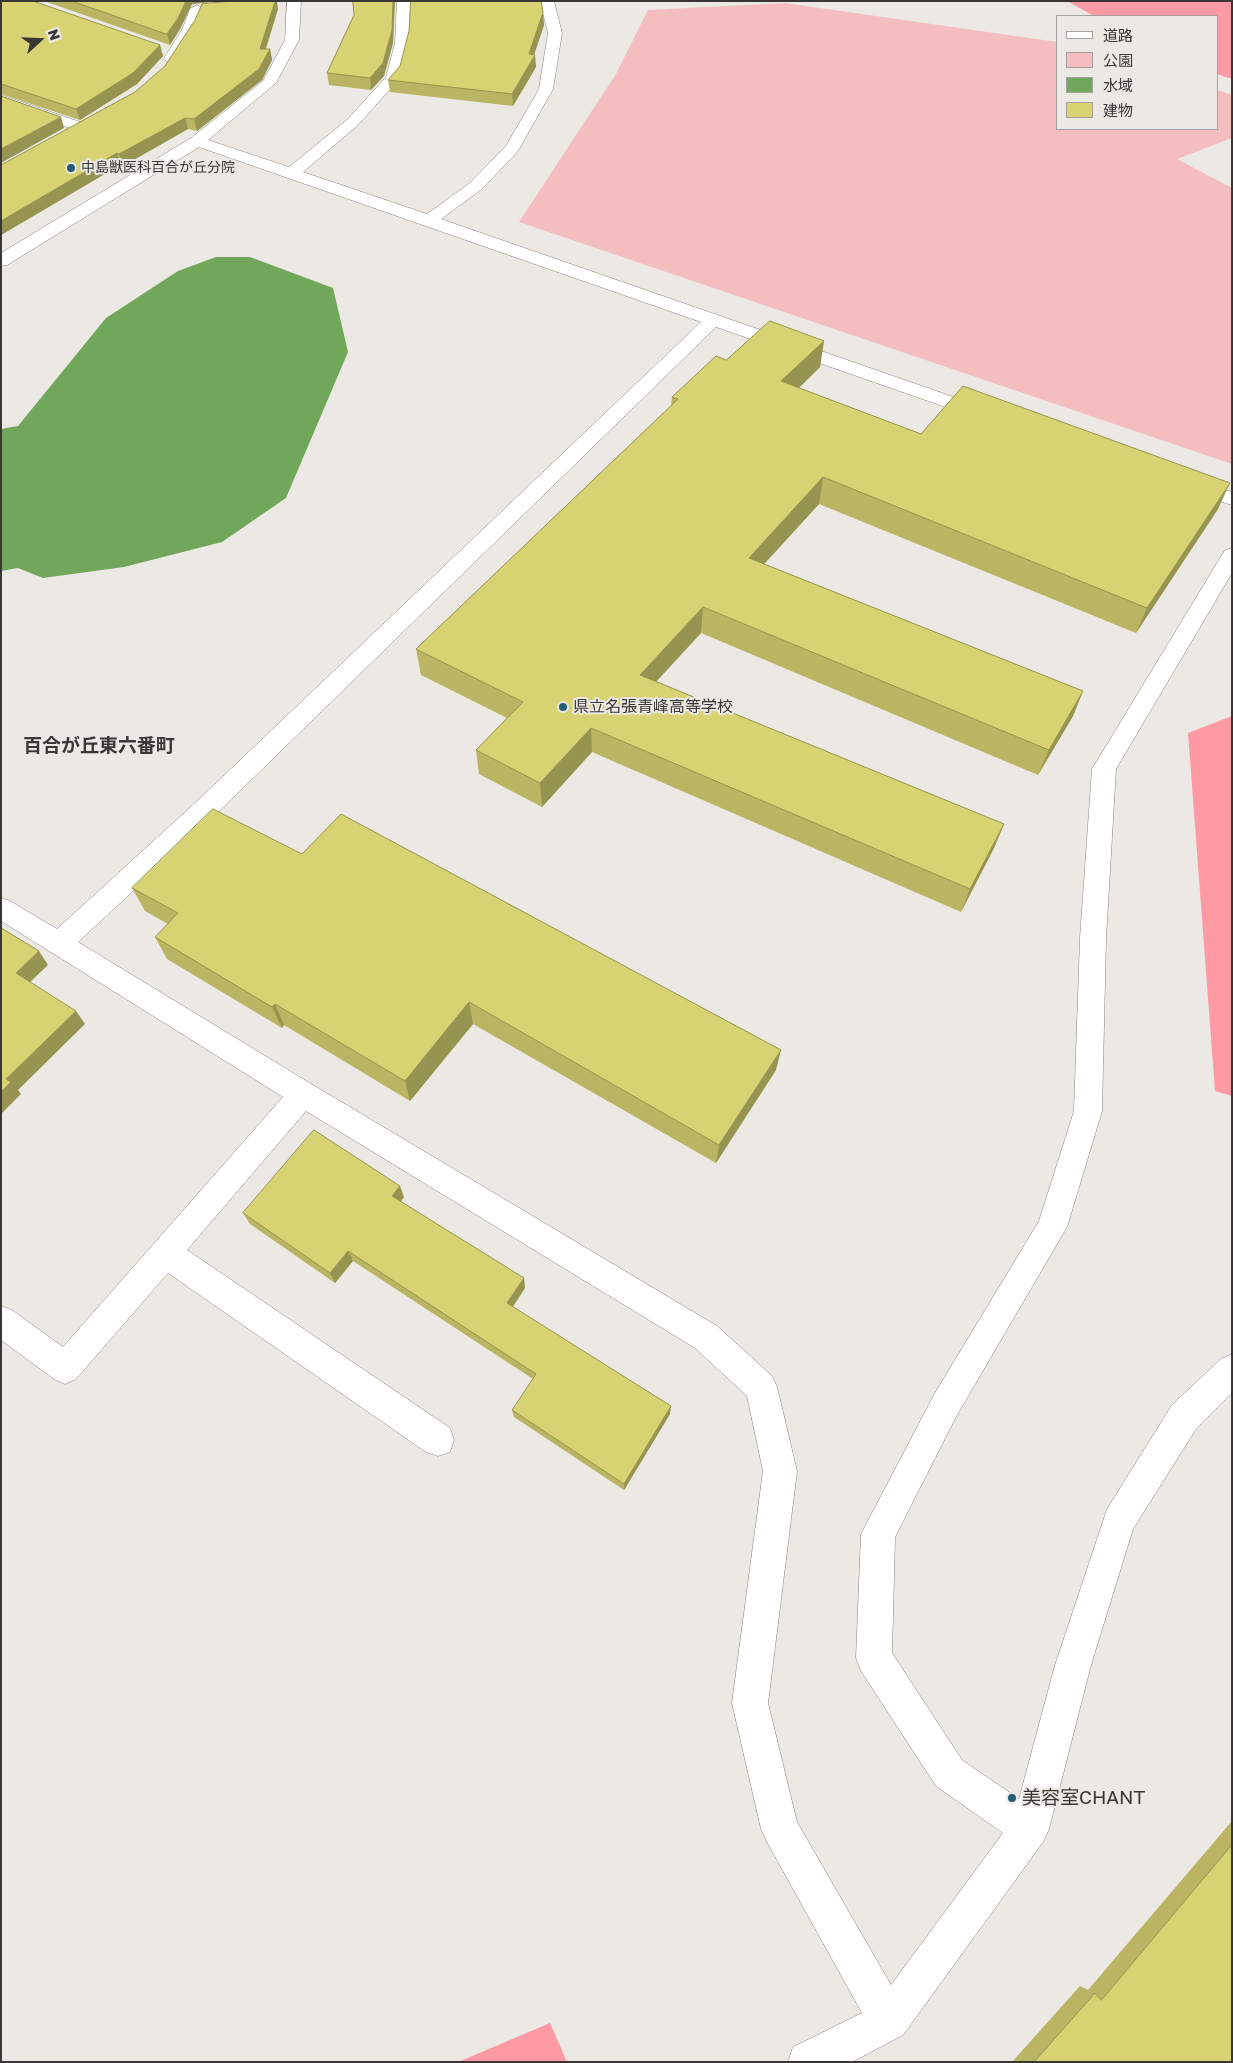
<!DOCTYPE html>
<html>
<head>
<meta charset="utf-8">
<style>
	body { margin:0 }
	#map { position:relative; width:1233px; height:2063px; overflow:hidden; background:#ece8e4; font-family:"Golos Text","Noto Sans JP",sans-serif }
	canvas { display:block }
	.frame { position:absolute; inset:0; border:2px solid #383735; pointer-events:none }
	.legend { position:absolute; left:1056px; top:15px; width:162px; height:115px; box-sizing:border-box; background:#ece8e4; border:1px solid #a4a19e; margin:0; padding:6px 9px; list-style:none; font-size:15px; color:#383735 }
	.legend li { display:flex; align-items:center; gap:10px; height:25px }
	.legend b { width:25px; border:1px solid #a4a19e }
	.north { position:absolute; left:15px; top:15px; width:50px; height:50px; -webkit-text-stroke:4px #ece8e4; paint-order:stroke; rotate:70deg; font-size:14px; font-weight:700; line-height:20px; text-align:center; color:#383735 }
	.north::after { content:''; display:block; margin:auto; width:18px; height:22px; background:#383735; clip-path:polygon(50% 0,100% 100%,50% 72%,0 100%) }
</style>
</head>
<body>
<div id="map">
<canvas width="1233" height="2063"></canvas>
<div class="frame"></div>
<ul class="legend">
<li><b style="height:6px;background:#fff"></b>道路</li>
<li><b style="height:14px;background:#f4bec1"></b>公園</li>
<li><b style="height:14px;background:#71a75b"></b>水域</li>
<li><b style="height:14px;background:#d7d372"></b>建物</li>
</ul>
<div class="north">N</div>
</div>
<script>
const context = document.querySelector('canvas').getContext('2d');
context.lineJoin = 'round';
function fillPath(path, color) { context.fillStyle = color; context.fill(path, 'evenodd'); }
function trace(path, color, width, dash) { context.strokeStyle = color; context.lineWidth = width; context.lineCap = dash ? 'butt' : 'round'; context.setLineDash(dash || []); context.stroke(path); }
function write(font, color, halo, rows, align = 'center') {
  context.font = font + ' "Golos Text","Noto Sans JP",sans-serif'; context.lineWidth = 4; context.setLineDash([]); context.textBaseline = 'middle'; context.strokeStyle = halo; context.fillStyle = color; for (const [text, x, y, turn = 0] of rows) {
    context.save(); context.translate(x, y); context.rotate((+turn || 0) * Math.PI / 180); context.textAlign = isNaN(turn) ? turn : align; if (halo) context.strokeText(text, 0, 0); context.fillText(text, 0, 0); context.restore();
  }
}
const green = new Path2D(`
	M785 3 1057 42V129H1217V90L1232 95V138L1177 159 1232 188V464L519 222 616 74 648 10Z`);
const forest = new Path2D(`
	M1067 1H1232V79L1217 74V16H1094Z
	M1232 716V1096L1215 1091 1188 733Z
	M550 2023 567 2062H458Z`);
const water = new Path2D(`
	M216 257H250L333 288 348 352 286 498 222 542 124 567 43 578 18 568 1 571V429L18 426 106 318 178 271Z`);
const minor = new Path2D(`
	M287 1H301L299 40 276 83 208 140 289 167 348 119 386 77 395 43 397 1H411L409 43 400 78 358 125 303 172 427 214 470 183 506 146 539 89 548 33 540 1H554L562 33 553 89 518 151 482 189 441 219 991 410 994 414 991 418 984 420 977 418 716 327 212 818 78 942 313 1085 717 1326 772 1376 777 1387 797 1471 768 1703 797 1822 891 1985 1003 1833 936 1786 861 1671 856 1658 861 1534 935 1393 1039 1221 1074 1111 1080 938 1092 769 1225 550 1232 548V573L1116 769 1106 938 1102 1111 1067 1227 957 1415 895 1537 892 1653 962 1760 1019 1799 1055 1665 1107 1509 1172 1405 1221 1359 1232 1354V1393L1196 1429 1133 1529 1091 1665 1049 1829 1043 1842 903 2035 852 2062H788L793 2047 862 2013 767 1842 761 1829 732 1703 763 1471 747 1396 695 1348 306 1111 187 1250 450 1428 454 1440 450 1452 438 1456 426 1452 168 1273 76 1379 65 1384 54 1379 1 1340V1306L12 1310 63 1347 283 1097 1 921V898L10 901 57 929 194 804 701 322 199 147 7 265 1 266V253L191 138 263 81 285 40Z
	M197 5 204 9 196 30 176 61H166L164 58 182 30 190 9Z
	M1 95 86 124 89 127 86 130H76L1 104Z
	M1188 478 1232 492V505L1181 489 1178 484 1181 479Z`);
const wall = new Path2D(`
	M1 1 160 45 163 56 137 84 80 120 1 94Z
	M44 1H220L192 4 180 29 170 45Z
	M353 1H395L393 43 384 76 371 90 329 85 327 73 354 15Z
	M278 9 266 49H270L272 60 262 80 197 131 188 129 123 166 120 165 1 235V165L135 92Z
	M543 12 544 25 534 54 536 67 513 106 390 92 388 80Z
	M824 341 820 367 799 388 921 434 1218 509 1136 633 819 504 764 564 1083 691 1073 716 1038 775 701 633 656 682 1004 824 994 848 961 912 592 752 542 807 479 774 476 750 507 718 421 675 416 649 671 406 672 397 726 360Z
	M302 854 776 1070 716 1163 473 1024 410 1101 284 1025 282 1028 167 959 155 937 168 924 145 911 132 888Z
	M404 1197 401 1201 525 1288 513 1307 670 1414 624 1490 514 1417 512 1410 533 1379 353 1261 335 1283 250 1224 243 1213Z
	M1232 1821V2062H1012L1080 1986 1088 1990Z`);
const shadedWall = new Path2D(`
	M186 1H220L192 4 180 29 170 45 167 34Z
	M275 1H277L278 9 262 60 260 49Z
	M393 1H395L393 43 384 76 371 90 370 78Z
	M543 12 544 25 532 61 535 55 536 67 513 106 512 94 529 54Z
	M160 45 163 56 137 84 80 120 76 109Z
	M270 49 272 60 262 80 197 131 194 119Z
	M61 117 64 128 1 163V149Z
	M185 118 188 129 123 166 119 154Z
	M117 153 120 165 1 235V221Z
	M824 341 820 367 778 408 781 381Z
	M823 477 819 504 746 584 749 558Z
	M1230 483 1218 509 1136 633 1147 608Z
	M703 607 701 633 639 700 640 675Z
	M1083 691 1073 716 1038 775 1049 750Z
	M591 728 592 752 542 807 540 783Z
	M1004 824 994 848 961 912 970 889Z
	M39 951 48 965 26 986 16 973Z
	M469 1002 473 1024 410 1101 405 1081Z
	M275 1004 284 1025 282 1028 272 1007Z
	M76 1011 85 1024 18 1090 21 1094 1 1114V1092L6 1079Z
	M781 1050 776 1070 716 1163 719 1145Z
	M400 1186 404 1197 396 1207 392 1196Z
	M348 1251 353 1261 335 1283 330 1273Z
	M524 1278 525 1288 509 1312 507 1303Z
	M671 1406 670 1414 624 1490V1484Z`);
const building = new Path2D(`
	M1 1H33L160 45 133 73 76 109 1 84Z
	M72 1H186L178 18 167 34Z
	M234 1H275L260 49H270L259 69 194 119 185 118 119 154 117 153 1 221V165L135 92 165 66 195 20 202 4Z
	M353 1H393L392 30 383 63 370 78 327 73 354 15Z
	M411 1H541L543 12 529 54 535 55 512 94 388 80 400 66 409 31Z
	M1 96 61 117 1 149Z
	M770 321 824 341 781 381 921 434 963 386 1230 483 1147 608 823 477 749 558 1083 691 1049 750 703 607 640 675 1004 824 970 889 591 728 540 783 476 750 523 702 416 649 678 399 672 397 716 356 726 360Z
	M213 809 302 854 341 814 781 1050 719 1145 469 1002 405 1081 275 1004 272 1007 155 937 178 913 132 888Z
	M1 928 39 951 16 973 76 1011 6 1079 11 1082 1 1092Z
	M314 1130 400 1186 392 1196 524 1278 507 1303 671 1406 624 1484 512 1410 536 1374 348 1251 330 1273 243 1213Z
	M1232 1845V2062H1034L1095 1993 1101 2000Z`);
const markers = [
	[71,168,5,"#235d76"],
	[563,707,5,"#235d76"],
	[1012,1798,5,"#235d76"]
];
const farPoinames = [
	["中島獣医科百合が丘分院",81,168]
];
const poiNames = [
	["県立名張青峰高等学校",573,707]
];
const quarterNames = [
	["百合が丘東六番町",99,746]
];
const nearPoinames = [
	["美容室CHANT",1022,1798]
];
fillPath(green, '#f4bec1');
fillPath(forest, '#fe9aa3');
fillPath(water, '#71a75b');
trace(minor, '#86837f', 1);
fillPath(minor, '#fff');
fillPath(wall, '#b9b562');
fillPath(shadedWall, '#969450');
fillPath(building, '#d7d372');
trace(building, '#969450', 1);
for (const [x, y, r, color] of markers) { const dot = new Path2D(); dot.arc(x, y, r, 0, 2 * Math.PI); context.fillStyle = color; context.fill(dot); trace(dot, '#ece8e4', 2); }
write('14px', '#383735', '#ece8e4', farPoinames, 'left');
write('16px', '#383735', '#ece8e4', poiNames, 'left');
write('bold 19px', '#383735', '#ece8e4', quarterNames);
write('19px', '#383735', '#ece8e4', nearPoinames, 'left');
</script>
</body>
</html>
